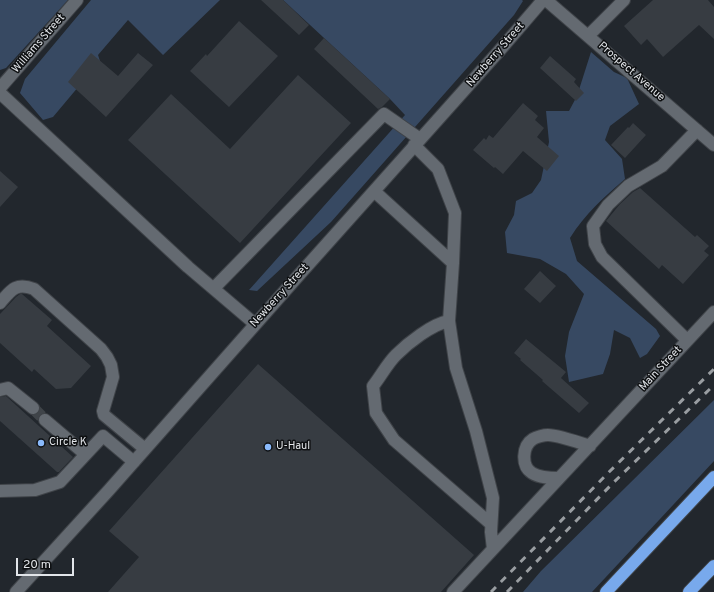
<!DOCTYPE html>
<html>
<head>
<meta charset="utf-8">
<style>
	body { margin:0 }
	#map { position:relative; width:714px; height:592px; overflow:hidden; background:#22272d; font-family:Overpass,sans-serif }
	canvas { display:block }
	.scale { position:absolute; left:16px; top:558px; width:58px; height:18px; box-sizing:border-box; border:2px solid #e2e5e9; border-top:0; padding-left:5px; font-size:12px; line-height:14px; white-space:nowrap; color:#e2e5e9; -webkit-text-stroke:3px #0e1012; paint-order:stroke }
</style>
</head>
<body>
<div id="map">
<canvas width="714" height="592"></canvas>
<div class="scale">20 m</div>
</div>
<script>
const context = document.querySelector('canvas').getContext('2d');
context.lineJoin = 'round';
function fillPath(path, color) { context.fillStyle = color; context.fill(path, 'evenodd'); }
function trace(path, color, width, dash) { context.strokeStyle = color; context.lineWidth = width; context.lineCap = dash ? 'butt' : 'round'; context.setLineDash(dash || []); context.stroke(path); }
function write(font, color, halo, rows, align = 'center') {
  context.font = font + ' Overpass,sans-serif'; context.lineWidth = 3; context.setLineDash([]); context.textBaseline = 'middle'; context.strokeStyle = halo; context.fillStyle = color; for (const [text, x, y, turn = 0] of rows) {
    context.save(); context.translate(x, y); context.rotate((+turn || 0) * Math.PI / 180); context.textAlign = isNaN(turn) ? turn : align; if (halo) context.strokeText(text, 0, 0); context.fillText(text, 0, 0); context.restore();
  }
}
const green = new Path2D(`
	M0 0H68L6 68 0 70Z
	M91 0H220L163 55 128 20 98 55 100 61 53 117 43 120 20 93 25 79Z
	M283 0H522L523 1 514 15 331 222 257 291 249 290 405 115 390 99Z
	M591 52 614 72 627 78 639 104 610 126 605 140 622 159 625 179C604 197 585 214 570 238L577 261 656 329 660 336 647 354 640 358 630 338 614 330 610 354 603 374 569 382 565 356 569 332 584 294 566 274 540 259 507 253 505 232 514 215 516 201 532 193 541 180 549 142 546 111H569L577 96Z
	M714 400V461L592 592H523L541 571Z`);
const building = new Path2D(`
	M261 0H283L309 25 299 35Z
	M653 0H708L714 7V39L699 25 663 57 647 39 641 45 624 26Z
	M239 21 278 56 229 107 190 71 206 54 207 56Z
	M324 38 390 99 382 107 378 109 314 49Z
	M91 53 118 76 138 53 153 65 106 117 68 82Z
	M550 56 576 79 574 82 584 93 576 101 540 68Z
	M298 75 351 123 240 243 128 140 171 94 230 149Z
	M523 103 538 116 535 120 544 128 537 137 559 156 547 171 523 151 503 174 495 167 494 168 473 150 484 138 486 140 489 135 493 138Z
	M633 123 646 135 625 158 611 145 628 127 629 128Z
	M0 171 18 187 0 207Z
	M640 188 695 237 697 235 709 246 704 251 709 255 683 284 662 265 659 269 606 221 620 204 633 192Z
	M540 271 556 286 540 303 524 289Z
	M20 294H22L52 320 47 326 91 366 71 388 56 389 34 369 32 372 0 343V314L16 297Z
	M526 339 566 372 561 378 589 403 579 413 542 381 543 380 520 360 521 359 514 353Z
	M258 364 474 555 441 592H108L139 557 109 531Z
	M6 396 73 457 59 472H57L0 421V397Z`);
const minorTunnel = new Path2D(`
	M33 408 45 420`);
const minor = new Path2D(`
	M546 0 714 145
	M588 36 624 0
	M0 88 77 0
	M0 93 188 267 255 324
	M414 145 438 169 455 213 453 263 449 321 456 368 476 431 493 498 491 532 493 549
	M374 191 453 263
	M214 288 384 114 420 139
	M0 303C11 290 16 282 34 289L101 349 107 357 111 365 113 377 103 411 104 415 145 449
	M449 321C432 324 408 343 396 355 387 364 381 376 373 386L376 413 394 440 491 524
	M687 340 602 257 595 244 593 226 608 205 628 186 662 166 697 130
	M0 390 8 388 33 408
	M45 420 85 454
	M559 478C550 478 540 478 532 473 521 466 522 446 533 439 536 437 544 435 548 435 556 435 581 443 590 446
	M0 491 35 490 60 482 103 436 134 462
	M16 592 109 490 299 275 500 50 543 0
	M453 592 714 312`);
const highway = new Path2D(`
	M606 592 714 477
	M689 592 714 566`);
const rail = new Path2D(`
	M491 592 609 472 714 369
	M507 592 611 485 714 385`);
const markers = [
	[41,443,4,"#8abafc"],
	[268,447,4,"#8abafc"]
];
const streetNames = [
	["Williams Street",39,44,-49],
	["Newberry Street",496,55,-49],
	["Prospect Avenue",631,72,41],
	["Newberry Street",280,296,-48],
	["Main Street",661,369,-47]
];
const poiNames = [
	["Circle K",49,443],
	["U-Haul",276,447]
];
fillPath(green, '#374962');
fillPath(building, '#373c42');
trace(minorTunnel, '#3f4449', 12, [12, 6]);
trace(minor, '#3f4348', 14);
trace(highway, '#3f4348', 14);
trace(minor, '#646a71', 12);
trace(highway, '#78a9ec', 12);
trace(rail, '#999da1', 3, [7, 7]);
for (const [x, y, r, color] of markers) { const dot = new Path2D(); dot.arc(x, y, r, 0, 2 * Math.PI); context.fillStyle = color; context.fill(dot); trace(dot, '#0e1012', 1.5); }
write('11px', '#e2e5e9', '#0e1012', streetNames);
write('11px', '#e2e5e9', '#0e1012', poiNames, 'left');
</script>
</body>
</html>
